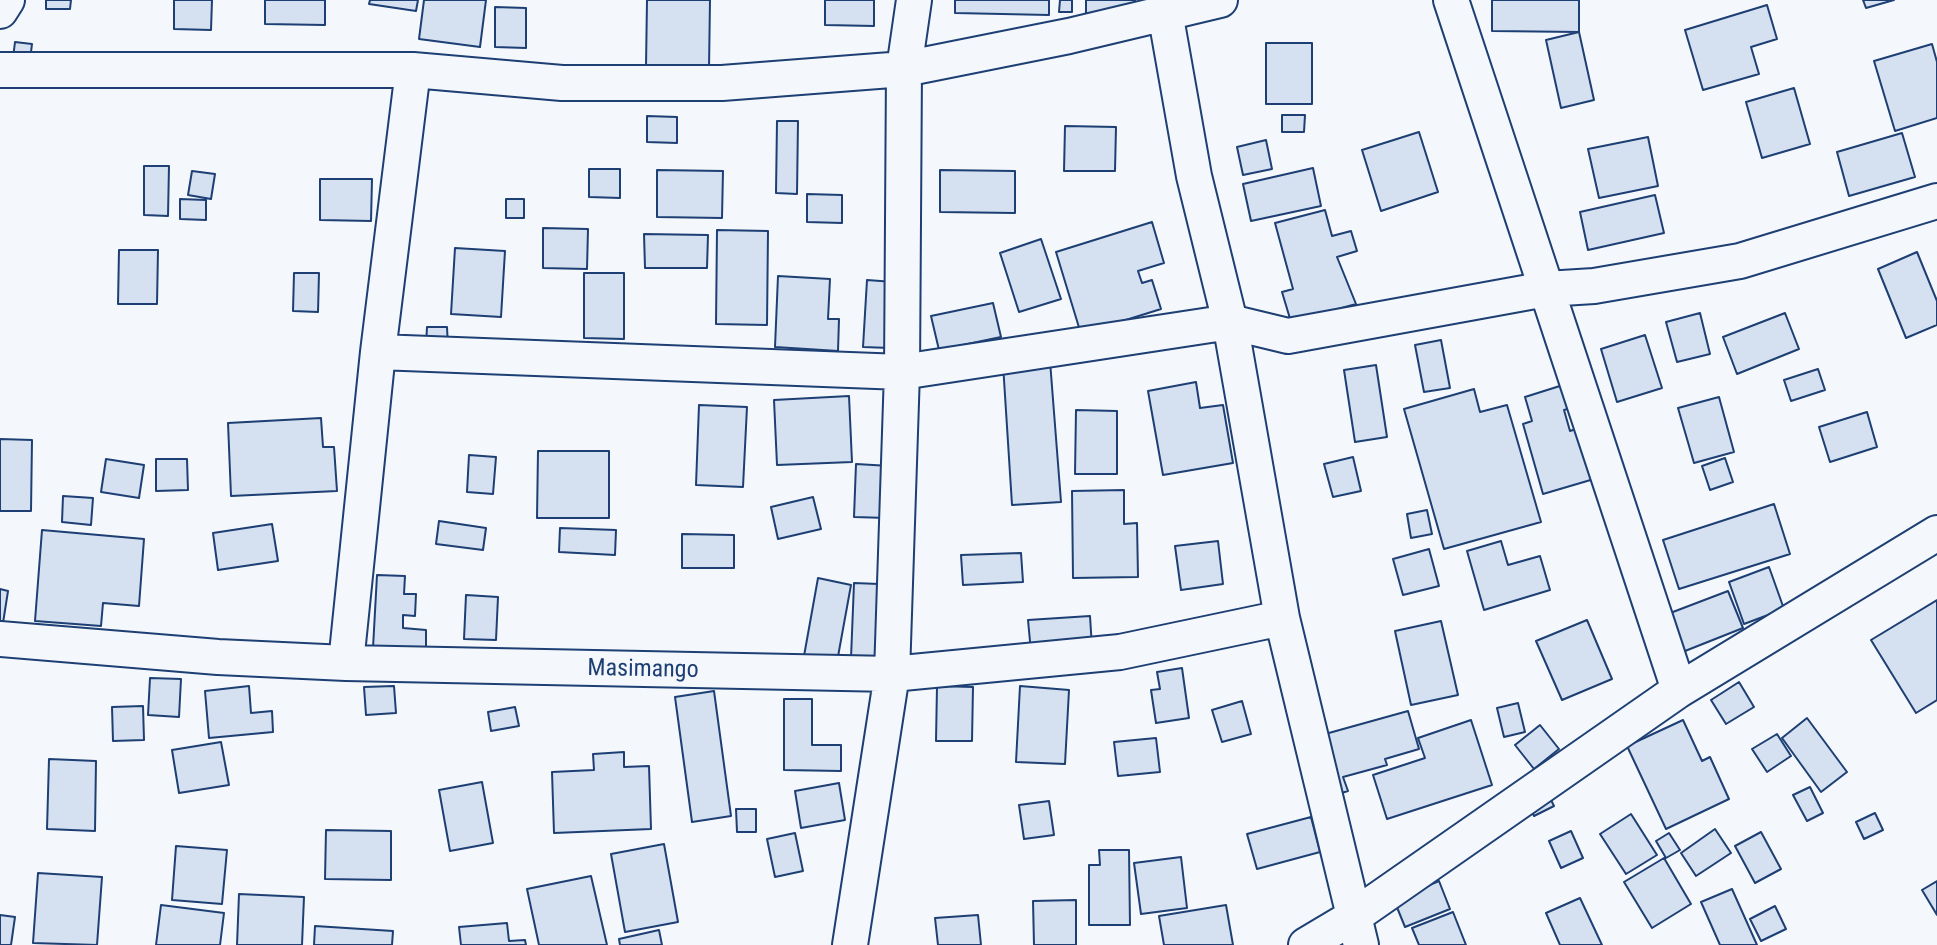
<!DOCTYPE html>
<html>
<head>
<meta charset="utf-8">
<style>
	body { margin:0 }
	canvas { display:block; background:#f4f7fb }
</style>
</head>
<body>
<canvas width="1937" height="945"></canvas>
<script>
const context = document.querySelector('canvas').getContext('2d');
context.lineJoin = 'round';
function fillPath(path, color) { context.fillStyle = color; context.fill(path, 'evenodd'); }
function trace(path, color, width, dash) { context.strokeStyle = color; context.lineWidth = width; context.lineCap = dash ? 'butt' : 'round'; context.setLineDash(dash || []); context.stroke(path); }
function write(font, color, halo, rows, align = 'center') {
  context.font = font + ' "Roboto Condensed",sans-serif'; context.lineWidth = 6; context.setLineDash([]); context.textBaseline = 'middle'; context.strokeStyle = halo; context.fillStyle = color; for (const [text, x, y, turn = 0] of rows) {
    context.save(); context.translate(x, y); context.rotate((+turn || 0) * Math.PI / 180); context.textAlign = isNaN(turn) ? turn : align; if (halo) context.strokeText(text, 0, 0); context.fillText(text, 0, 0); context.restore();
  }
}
const building = new Path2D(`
	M46 0H71L70 9H46Z
	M174 0H212L211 30 174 29Z
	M265 0H325V25L265 24Z
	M370 0H418L416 11 369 4Z
	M424 0H486L480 47 419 39Z
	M647 0H710L709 69 646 67Z
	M825 0H874V26L825 25Z
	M955 0H1049V15L955 13Z
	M1060 0H1072V12H1059Z
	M1086 0H1135V17H1086Z
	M1492 0H1579V32L1492 31Z
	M1863 0H1894L1866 8Z
	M1767 5 1777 39 1751 47 1759 74 1703 90 1685 30Z
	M495 7 526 8V48L495 47Z
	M1579 32 1594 100 1561 108 1546 40Z
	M15 42 32 44 30 60 13 58Z
	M1266 43H1312V104H1266Z
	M1932 44 1937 62V118L1895 131 1874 61Z
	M1794 88 1810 144 1762 158 1746 102Z
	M1282 115H1305L1304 132H1282Z
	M647 116 677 117V143L647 142Z
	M777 121H798L797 194 776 193Z
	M1065 126 1116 127 1115 171H1064Z
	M1419 132 1438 192 1381 211 1362 150Z
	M1902 133 1915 177 1849 196 1837 152Z
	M1648 137 1658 186 1599 198 1588 149Z
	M1266 140 1272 169 1243 175 1237 147Z
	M144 166H169L168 216 144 215Z
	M1313 168 1321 206 1251 221 1243 184Z
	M589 169H620V198L589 197Z
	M657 170 723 171 722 218 657 217Z
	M940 170 1015 171V213L940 212Z
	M192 171 215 174 211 199 188 195Z
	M320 179H372L371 221 320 220Z
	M807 194 842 195V223L807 222Z
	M1655 195 1664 233 1588 250 1580 212Z
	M180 199 206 200V220L180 219Z
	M506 199H524V218H506Z
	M1325 210 1332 236 1351 231 1357 251 1337 257 1356 304 1291 322 1282 292 1293 289 1275 223Z
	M1152 222 1164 263 1138 271 1142 283 1152 280 1161 309 1081 334 1056 252Z
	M543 228 588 229 587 269 543 268Z
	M717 230 768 231 767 325 716 324Z
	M644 234 708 235 707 268H645Z
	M1041 239 1061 299 1019 312 1000 253Z
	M455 248 505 251 501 317 451 314Z
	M119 250H158L157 304H118Z
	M1917 252 1937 301V325L1906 338 1878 269Z
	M294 273H319L318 312 293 311Z
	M584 273H624V339L584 338Z
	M778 276 830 279 828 319H839L838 351 775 347Z
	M867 280 894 282 890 348 863 347Z
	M993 303 1001 337 939 350 931 316Z
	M1700 313 1710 354 1677 362 1666 322Z
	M1785 313 1799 349 1737 374 1723 337Z
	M427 327H447L448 347 426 346Z
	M1645 335 1662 388 1617 402 1601 349Z
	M1441 340 1450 388 1424 392 1415 345Z
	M1050 361 1061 502 1012 505 1003 364Z
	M1376 365 1387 437 1355 442 1344 370Z
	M1818 369 1825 390 1791 401 1784 380Z
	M1196 382 1200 408 1223 405 1233 463 1163 475 1148 391Z
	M1563 385 1571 408 1564 410 1570 431 1579 428 1594 479 1543 494 1523 424 1532 421 1525 397Z
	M1474 389 1480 412 1507 405 1541 522 1444 549 1404 409Z
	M849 396 852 462 777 465 774 400Z
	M1719 397 1734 452 1694 463 1678 408Z
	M699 405 747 407 743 487 696 485Z
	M1076 410 1117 411V474H1075Z
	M1867 412 1877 447 1830 462 1819 427Z
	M321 418 323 447H334L337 491 231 496 228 423Z
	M0 439 32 440 31 511H0Z
	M538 451H609V518H537Z
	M469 455 496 457 493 494 467 492Z
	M1353 457 1361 491 1333 497 1324 464Z
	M1725 458 1733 482 1710 490 1702 466Z
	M106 459 144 465 139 498 101 492Z
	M156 459H187L188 490 156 491Z
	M856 464 890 466 887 518 854 517Z
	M1124 490V524L1137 523 1138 577 1073 578 1072 491Z
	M63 496 93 498 91 525 62 522Z
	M813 497 821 529 778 539 771 507Z
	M1774 504 1790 554 1679 589 1663 540Z
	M1427 510 1432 534 1411 538 1407 514Z
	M439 521 486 528 483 550 436 544Z
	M272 524 278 561 218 570 213 533Z
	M560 528 616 530 615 555 559 552Z
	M42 530 144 539 139 606 103 603 101 626 35 621Z
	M682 534 734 535V568H682Z
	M1218 541 1223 584 1181 590 1175 546Z
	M1501 541 1508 565 1540 556 1550 590 1484 610 1467 551Z
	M1429 549 1439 586 1403 595 1393 559Z
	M1021 553 1023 582 963 585 961 555Z
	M1769 567 1784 609 1744 624 1729 582Z
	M377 575 405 576 404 594H416L415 616 403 615V628L426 630V651L373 648Z
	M818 578 851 585 837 662 804 656Z
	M854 583 879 584 877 658H851Z
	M0 589 8 591 3 623H0Z
	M1728 591 1743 628 1680 653 1665 615Z
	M466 595 498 597 496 640 464 639Z
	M1937 600V700L1916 713 1871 640Z
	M1090 616 1092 648 1031 652 1028 620Z
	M1587 620 1612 679 1562 700 1536 641Z
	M1441 621 1458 695 1411 705 1395 631Z
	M1182 668 1189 718 1156 723 1151 690 1160 689 1157 672Z
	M150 678 181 679 179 717 148 715Z
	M1739 682 1754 707 1726 724 1711 700Z
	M249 686 251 713 272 711 273 732 209 738 205 691Z
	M394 686 396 713 366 715 364 687Z
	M937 686 973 687 972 741H936Z
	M1020 686 1069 690 1065 764 1016 762Z
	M714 691 731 816 692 822 675 697Z
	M784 699H812V745H841V771L784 770Z
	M1242 701 1251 734 1222 742 1212 710Z
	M1518 703 1525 732 1504 737 1497 708Z
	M143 706 144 740 113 741 112 707Z
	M515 707 519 726 491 731 488 712Z
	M1408 711 1419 749 1385 759 1387 765 1343 777 1348 791 1335 795 1318 736Z
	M1807 718 1847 772 1821 792 1782 738Z
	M1471 720 1492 785 1387 819 1373 775 1425 758 1418 738Z
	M1683 720 1702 761 1710 757 1729 799 1666 829 1627 746Z
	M1540 725 1559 749 1534 769 1515 745Z
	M1777 734 1791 756 1767 772 1752 749Z
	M1156 738 1160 772 1118 776 1114 742Z
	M221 742 229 785 179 793 172 750Z
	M624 752V767L649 766 651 829 554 833 552 772 594 770 593 754Z
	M49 759 96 761 95 831 47 829Z
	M482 782 493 843 450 851 439 790Z
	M839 783 845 820 801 828 795 791Z
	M1810 787 1823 813 1807 821 1793 795Z
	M1548 794 1554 806 1534 816 1528 804Z
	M1049 801 1054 835 1024 839 1019 805Z
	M736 809H756V832H737Z
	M1875 813 1883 830 1864 839 1856 822Z
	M1631 814 1657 855 1626 874 1600 834Z
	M1311 817 1320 852 1257 869 1247 834Z
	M1715 829 1731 853 1696 876 1681 853Z
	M326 830 391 831V880L325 879Z
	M1571 831 1583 858 1561 868 1549 841Z
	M1761 832 1781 869 1755 883 1735 846Z
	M795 833 803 871 775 877 767 839Z
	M1669 833 1680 850 1666 858 1656 841Z
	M664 844 678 922 625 932 611 854Z
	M176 846 227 850 222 904 172 900Z
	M1099 850H1129L1130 925H1089V865H1100Z
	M1181 857 1187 908 1141 914 1134 863Z
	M1664 858 1691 904 1652 928 1624 882Z
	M38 873 102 877 97 945 33 943Z
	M591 876 607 945H539L527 889Z
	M1439 881 1450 909 1405 927 1394 900Z
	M1937 881V915L1922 890Z
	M1732 889 1757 945H1720L1701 902Z
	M239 894 304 897 302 945H237Z
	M1580 898 1602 945H1560L1546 913Z
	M1076 900V945H1034L1033 901Z
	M161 905 224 913 220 945H156Z
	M1226 905 1233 945H1164L1159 916Z
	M1775 906 1786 929 1761 941 1750 919Z
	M1453 912 1466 945H1419L1412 928Z
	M0 915 15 917 11 945H0Z
	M978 915 981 945H938L935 918Z
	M507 923 509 941 525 940 526 945H461L459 927Z
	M315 926 393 931 392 945H314Z
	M659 930 662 945H620L619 939Z`);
const minor = new Path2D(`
	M1451 0 1679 690
	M0 11 7 0
	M1165 12 1194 176 1230 322 1282 618 1361 945
	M0 70H413L562 83H722L904 69 1069 36 1220 0
	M378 352 902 372 1230 322 1288 336 1546 289 1594 286 1740 261 1937 201
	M0 639 218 657 346 663 892 674 1120 652 1282 618
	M346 663 378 352 413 70
	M850 945 892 674 902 372 904 69 914 0
	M1306 945 1353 917 1679 690 1937 533`);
const streetNames = [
	["Masimango",643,670,1]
];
fillPath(building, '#d5e0f0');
trace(building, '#1d3f73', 2);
trace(minor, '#1d3f73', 38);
trace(minor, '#f4f7fb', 34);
write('24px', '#1d3f73', '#f4f7fb', streetNames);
</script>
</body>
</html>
